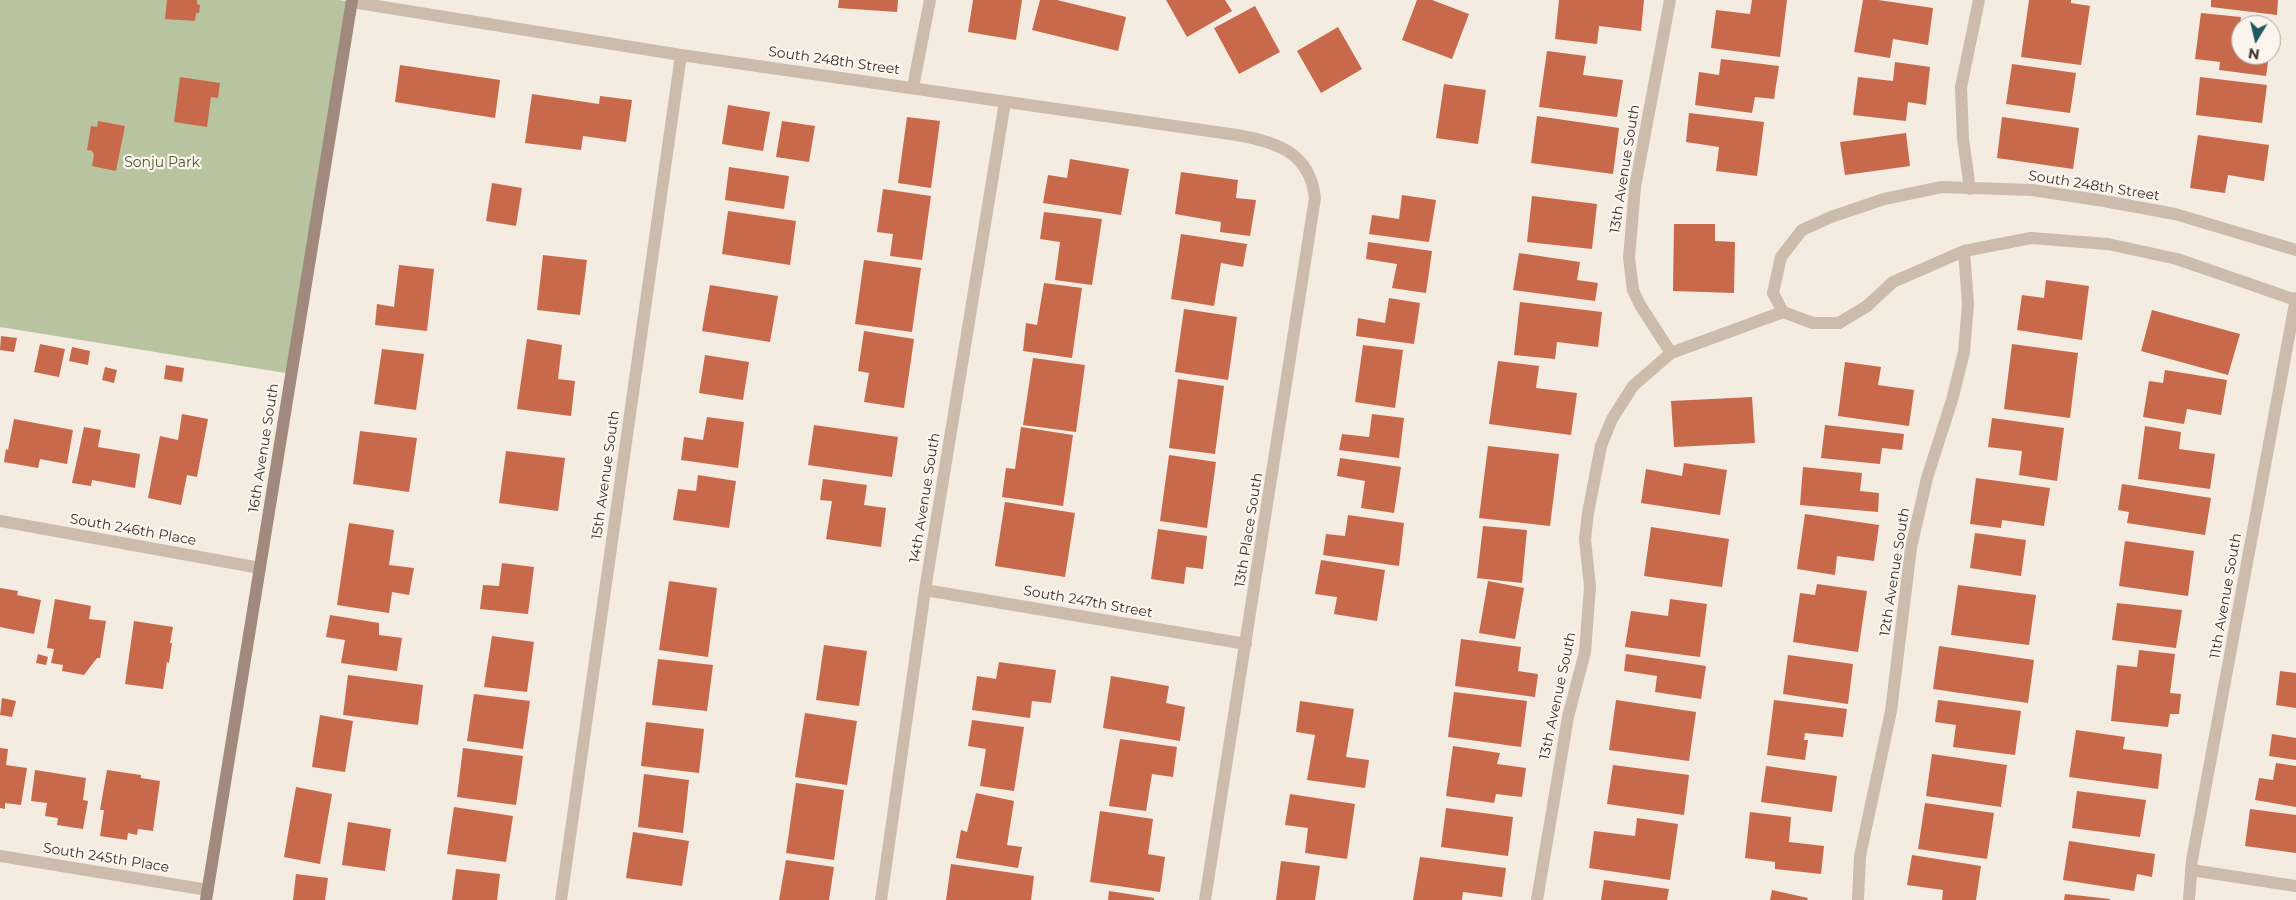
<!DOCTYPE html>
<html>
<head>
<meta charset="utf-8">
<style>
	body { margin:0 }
	#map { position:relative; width:2296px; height:900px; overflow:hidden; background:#f4ebe1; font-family:Montserrat,sans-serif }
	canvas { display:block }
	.north { position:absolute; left:2231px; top:15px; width:50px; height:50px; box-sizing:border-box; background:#fbf5ee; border:1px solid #aea6a0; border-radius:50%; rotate:189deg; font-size:14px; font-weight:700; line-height:20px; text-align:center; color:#3b302b }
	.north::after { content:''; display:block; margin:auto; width:18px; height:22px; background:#1f5a5e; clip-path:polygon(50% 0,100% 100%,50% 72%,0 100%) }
</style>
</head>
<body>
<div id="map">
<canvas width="2296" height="900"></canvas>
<div class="north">N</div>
</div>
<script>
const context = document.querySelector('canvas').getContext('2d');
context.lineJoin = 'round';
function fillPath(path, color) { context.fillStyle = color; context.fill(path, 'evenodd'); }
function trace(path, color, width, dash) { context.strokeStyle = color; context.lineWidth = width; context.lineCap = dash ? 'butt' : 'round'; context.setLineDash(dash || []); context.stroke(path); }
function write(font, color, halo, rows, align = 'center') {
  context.font = font + ' Montserrat,sans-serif'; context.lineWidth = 4.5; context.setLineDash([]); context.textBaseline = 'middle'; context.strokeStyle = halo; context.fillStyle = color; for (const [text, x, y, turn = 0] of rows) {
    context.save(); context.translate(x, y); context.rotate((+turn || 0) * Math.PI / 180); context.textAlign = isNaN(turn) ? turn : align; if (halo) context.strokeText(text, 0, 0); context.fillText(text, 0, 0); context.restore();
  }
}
const green = new Path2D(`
	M0 0H339L352 2 292 374 0 327Z`);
const building = new Path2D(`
	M167 0H197V4L200 5 199 13H196L195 21 165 19Z
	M839 0H898L897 12 838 8Z
	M973 0H1022L1016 40 968 32Z
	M1040 0H1057L1126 17 1118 51 1032 30Z
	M1166 0H1225L1232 11 1187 37Z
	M1417 0H1432L1469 14 1452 59 1402 40Z
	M1559 0H1644L1641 31 1599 26 1597 44 1555 39Z
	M1752 0H1787L1780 57 1711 48 1716 10 1750 14Z
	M1863 0H1878L1933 8 1928 45 1893 39 1890 58 1854 52Z
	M2029 0H2071V3L2090 6 2081 65 2021 57Z
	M2211 0H2278L2277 15 2211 7Z
	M1255 6 1280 52 1239 74 1214 28Z
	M2201 13 2241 17 2238 43 2241 44V55H2269L2266 76 2219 70 2220 62 2195 59Z
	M1338 27 1362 69 1321 93 1297 51Z
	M1547 51 1586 56 1583 75 1623 80 1617 117 1539 107Z
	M1721 59 1779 66 1774 99 1755 97 1752 113 1695 105 1699 72 1719 75Z
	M1895 62 1930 67 1926 105 1908 102 1906 121 1853 115 1858 77 1893 81Z
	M2012 64 2076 73 2070 113 2006 104Z
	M400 65 500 80 495 118 395 102Z
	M180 77 220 83 218 98 211 97 207 127 174 122Z
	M2200 77 2267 85 2262 123 2196 115Z
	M1444 84 1486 90 1478 144 1436 138Z
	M532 94 599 104 600 96 632 100 626 142 583 136 581 150 525 143Z
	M728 105 770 112 763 151 722 144Z
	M1689 113 1764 122 1757 176 1716 171 1719 147 1686 142Z
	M1537 116 1619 128 1613 174 1531 163Z
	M907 117 940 121 931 188 898 183Z
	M2002 117 2079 128 2073 169 1997 158Z
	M98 121 125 126 116 171 92 166 94 155 92 151 87 150 91 126 97 127Z
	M782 121 815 126 809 162 776 157Z
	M1906 133 1910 166 1845 175 1840 142Z
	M2198 135 2269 145 2264 181 2228 175 2225 193 2190 188Z
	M1070 159 1129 169 1121 215 1043 203 1048 175 1067 178Z
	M729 167 789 176 784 209 725 200Z
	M1181 172 1238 180 1236 198 1256 200 1250 236 1220 232 1221 222 1175 214Z
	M492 183 522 188 516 226 486 221Z
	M883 189 931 196 922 260 890 256 893 234 877 232Z
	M1402 195 1436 200 1429 242 1369 234 1372 215 1399 219Z
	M1532 196 1597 204 1592 249 1527 242Z
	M728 211 796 221 790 265 722 254Z
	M1044 212 1102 219 1092 285 1055 280 1060 242 1040 239Z
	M1674 224H1715V241L1735 242 1734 293 1673 291Z
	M1181 234 1247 244 1243 267 1221 263 1214 306 1171 299Z
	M1368 242 1432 251 1426 293 1392 288 1397 264 1366 259Z
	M1519 253 1580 262 1577 280 1598 283 1595 301 1513 290Z
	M543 255 587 260 580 315 537 310Z
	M864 260 921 268 912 332 855 324Z
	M399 265 434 269 427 331 375 325 377 304 394 307Z
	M2046 280 2089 286 2082 340 2017 330 2022 295 2044 298Z
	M1044 283 1082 288 1072 358 1023 351 1026 323 1037 325Z
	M710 285 778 296 770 342 702 331Z
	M1389 298 1420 303 1414 344 1356 336 1358 318 1385 323Z
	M1520 302 1602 312 1598 347 1557 342 1555 359 1514 355Z
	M1184 309 1237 317 1228 380 1175 372Z
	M2152 310 2240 334 2228 375 2141 351Z
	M864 331 914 339 904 408 864 402 869 373 858 371Z
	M1 336 17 338 14 352 0 350Z
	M527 339 562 345 558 379 575 381 571 416 517 409Z
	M40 344 65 349 59 377 34 372Z
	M2012 344 2078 353 2070 418 2004 409Z
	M1363 345 1403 350 1395 408 1355 402Z
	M72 347 90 351 88 365 69 361Z
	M382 349 424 354 416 410 374 404Z
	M705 355 749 362 743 400 699 393Z
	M1033 358 1085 365 1076 432 1023 425Z
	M1498 361 1539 366 1536 388 1577 393 1571 435 1489 424Z
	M1845 362 1881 367 1878 385 1914 390 1909 426 1838 416Z
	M166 365 184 368 182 382 164 379Z
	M105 367 117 370 114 383 102 380Z
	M2165 370 2227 380 2221 415 2187 409 2184 424 2143 417 2149 381 2163 383Z
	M1178 379 1224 386 1215 454 1169 448Z
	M1752 397 1755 443 1674 447 1671 401Z
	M182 414 208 419 197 477 187 475 181 505 148 498 160 436 178 440Z
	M1372 414 1404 418 1399 458 1339 450 1342 434 1369 437Z
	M707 417 744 422 738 468 681 460 684 437 703 440Z
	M1992 418 2064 428 2057 481 2019 475 2022 451 1988 447Z
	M14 419 73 430 67 464 40 459 38 468 4 462 6 449 8 450Z
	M814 425 898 437 892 477 808 465Z
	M1825 425 1904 434 1902 450 1882 448 1880 464 1821 458Z
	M2145 426 2181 432 2179 449 2215 454 2210 489 2138 479Z
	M84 427 101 430 98 447 140 454 135 488 92 480 91 486 72 483Z
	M1021 427 1073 435 1063 506 1002 497 1006 468 1015 469Z
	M360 431 417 438 409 492 353 484Z
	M1488 446 1559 454 1550 526 1479 518Z
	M506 451 565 458 558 511 499 503Z
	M1169 455 1216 462 1207 528 1160 521Z
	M1340 458 1401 467 1394 513 1361 508 1365 481 1337 476Z
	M1684 463 1727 470 1720 515 1641 503 1646 469 1682 476Z
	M1803 467 1862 473 1860 491 1879 493 1878 512 1800 505Z
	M698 475 736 481 729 528 673 520 678 489 696 491Z
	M1976 478 2050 488 2044 526 2002 520 2001 528 1970 524Z
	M823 479 867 485 864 505 886 508 881 547 826 539 832 501 820 500Z
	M2122 484 2211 498 2205 535 2127 523 2129 512 2118 510Z
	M1005 502 1075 513 1065 577 995 566Z
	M1805 514 1879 525 1874 561 1837 556 1835 575 1797 569Z
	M1348 515 1404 523 1399 566 1323 555 1326 534 1345 536Z
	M349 523 394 530 389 565 414 568 409 595 392 592 389 613 337 605Z
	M1483 526 1527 530 1522 583 1477 578Z
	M1651 527 1729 539 1722 587 1644 576Z
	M1158 529 1207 536 1203 569 1186 567 1184 584 1151 579Z
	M1975 533 2026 540 2021 576 1970 568Z
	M2125 541 2194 551 2188 596 2119 586Z
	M1321 560 1385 570 1377 621 1334 614 1337 597 1315 594Z
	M502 563 534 567 528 614 480 609 483 585 499 586Z
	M669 581 717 588 708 657 659 650Z
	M1488 581 1524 588 1515 639 1479 633Z
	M1817 584 1867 591 1858 652 1793 642 1800 593 1815 595Z
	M1958 585 2036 595 2029 645 1951 635Z
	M0 588 18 591 17 595 41 600 34 634 0 627Z
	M55 599 91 606 89 619 106 621 100 658H97L84 675 62 671 63 665 51 663 54 649 47 648Z
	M1670 599 1707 604 1700 657 1625 647 1631 611 1668 616Z
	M2117 603 2182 610 2176 648 2112 640Z
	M330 615 379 623V635L402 638 397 671 341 663 345 640 326 637Z
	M134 621 173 627 170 643H172L169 663 167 662 163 689 125 684Z
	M492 636 534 642 527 692 484 687Z
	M1461 639 1521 647 1518 671 1538 674 1535 697 1455 686Z
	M824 645 867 651 859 706 816 700Z
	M1939 646 2034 660 2028 703 1933 689Z
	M2139 650 2175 654 2170 693 2181 694 2179 714H2170L2168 727 2111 721 2117 665 2137 667Z
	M38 654 48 657 46 665 36 663Z
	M1626 654 1706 666 1701 699 1655 692 1657 676 1624 671Z
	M1788 655 1853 664 1848 704 1783 694Z
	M658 659 713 665 707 711 652 705Z
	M999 662 1056 670 1051 703 1032 701 1030 718 972 710 977 676 996 679Z
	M2280 671 2296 673V708L2276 705Z
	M348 675 423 685 418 725 343 715Z
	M1111 676 1169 686 1166 703 1185 707 1180 741 1103 728Z
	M1454 692 1527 701 1521 747 1448 737Z
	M474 694 530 701 523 749 467 741Z
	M2 698 16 701 12 717 0 715Z
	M1616 700 1696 712 1689 761 1609 750Z
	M1774 700 1847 709 1843 737 1805 733 1804 740H1808L1805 760 1767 755Z
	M1938 700 2021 711 2015 755 1953 747 1956 725 1935 722Z
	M1300 701 1354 709 1346 757 1369 760 1365 788 1307 780 1315 735 1296 732Z
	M805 713 857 721 847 785 795 777Z
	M320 715 353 721 345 772 312 767Z
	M972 720 1024 727 1014 791 980 786 986 749 968 746Z
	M646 722 704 729 699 773 641 766Z
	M2076 730 2125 737 2123 749 2162 754 2158 789 2069 777Z
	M2272 734 2296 738V760L2269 756Z
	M1120 739 1177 747 1173 777 1152 774 1146 811 1109 806Z
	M1453 746 1500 753 1497 764 1526 768 1522 797 1496 794 1494 803 1446 796Z
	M0 748 8 749 6 765 27 768 21 805 5 803V809L0 808Z
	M463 748 523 756 516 805 457 797Z
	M1932 754 2007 765 2001 807 1926 796Z
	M2276 763 2296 766V807L2255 800 2259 778 2273 780Z
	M1613 765 1689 775 1684 815 1607 804Z
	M1766 766 1837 776 1832 812 1761 802Z
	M35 770 86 778 83 800 88 801 83 829 57 825 58 818 45 816 47 803 31 801Z
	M107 770 141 775V778L160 781 153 831 138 829 137 835 128 833 127 840 100 836 104 810H100Z
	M644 774 689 780 683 833 638 827Z
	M796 783 844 790 834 860 786 853Z
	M296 787 332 794 320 864 284 857Z
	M2077 791 2146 800 2140 837 2072 828Z
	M976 793 1014 801 1007 845 1022 847 1018 868 956 858 961 830 967 832Z
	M1290 794 1355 804 1347 859 1305 853 1308 828 1285 825Z
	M1925 803 1994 813 1987 859 1918 849Z
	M454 807 513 816 506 862 447 854Z
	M1446 808 1513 817 1508 856 1441 847Z
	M2250 809 2296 815V853L2245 846Z
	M1100 811 1153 819 1148 854 1165 857 1160 892 1090 882Z
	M1750 812 1791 817 1789 842 1824 846 1821 874 1775 869V862L1745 858Z
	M1637 818 1678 824 1670 880 1589 868 1594 831 1635 836Z
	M348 822 391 829 385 871 342 865Z
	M633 832 689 841 682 886 626 878Z
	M2069 841 2155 854 2152 877 2137 874 2134 891 2063 880Z
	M1912 855 1981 866 1976 900H1942L1943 890 1907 885Z
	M1420 857 1506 868 1502 897 1463 892 1462 900H1413Z
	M786 860 834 867 829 900H779Z
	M1281 861 1320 866 1315 900H1276Z
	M951 864 1034 876 1031 900H946Z
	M456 869 500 874 497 900H452Z
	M296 874 328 878 325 900H293Z
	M1604 880 1669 889 1667 900H1601Z
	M1772 890 1808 898 1807 900H1770Z
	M1109 891 1154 898V900H1108Z
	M2065 894 2110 899V900H2064Z`);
const minor = new Path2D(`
	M1670 0 1635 187 1629 258 1633 290 1640 305 1671 353
	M352 2 681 55 1237 135C1276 142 1310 152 1315 198L1205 900
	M913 87 930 0
	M1970 189 1963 139 1961 87 1979 0
	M1783 312 1773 293 1781 257 1802 230 1831 217 1884 199 1942 187 2032 190 2104 201 2175 214 2296 250
	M0 521 260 568
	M925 590 1246 644
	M0 856 208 890
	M2191 870 2296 886
	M561 900 681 55
	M881 900 925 590 1005 102
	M1537 900 1568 717 1585 652 1590 587 1585 539 1588 513 1601 446 1612 419 1633 386 1671 353 1783 312 1813 323H1839L1867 306 1893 282 1964 251 2031 238 2108 244 2177 259 2296 300
	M1858 900 1860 856 1891 711 1911 548 1927 478 1952 400 1964 352 1968 304 1964 251
	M2189 900 2192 860 2296 298`);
const secondary = new Path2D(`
	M206 900 352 0`);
const streetNames = [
	["South 248th Street",834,61,8],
	["13th Avenue South",1625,169,-81],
	["South 248th Street",2094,186,9],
	["16th Avenue South",264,448,-81],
	["15th Avenue South",606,475,-82],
	["14th Avenue South",925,498,-81],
	["South 246th Place",133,530,10],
	["13th Place South",1249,530,-81],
	["12th Avenue South",1895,572,-81],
	["11th Avenue South",2226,596,-80],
	["South 247th Street",1088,602,10],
	["13th Avenue South",1558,696,-78],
	["South 245th Place",106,858,9]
];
const parkNames = [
	["Sonju Park",162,163]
];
fillPath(green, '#b8c4a0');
fillPath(building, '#c8694b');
trace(minor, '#cdbbac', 12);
trace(secondary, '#a18a7d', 12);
write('14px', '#3b302b', '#fbf5ee', streetNames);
write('14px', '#4a5a2e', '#fbf5ee', parkNames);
</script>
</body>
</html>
